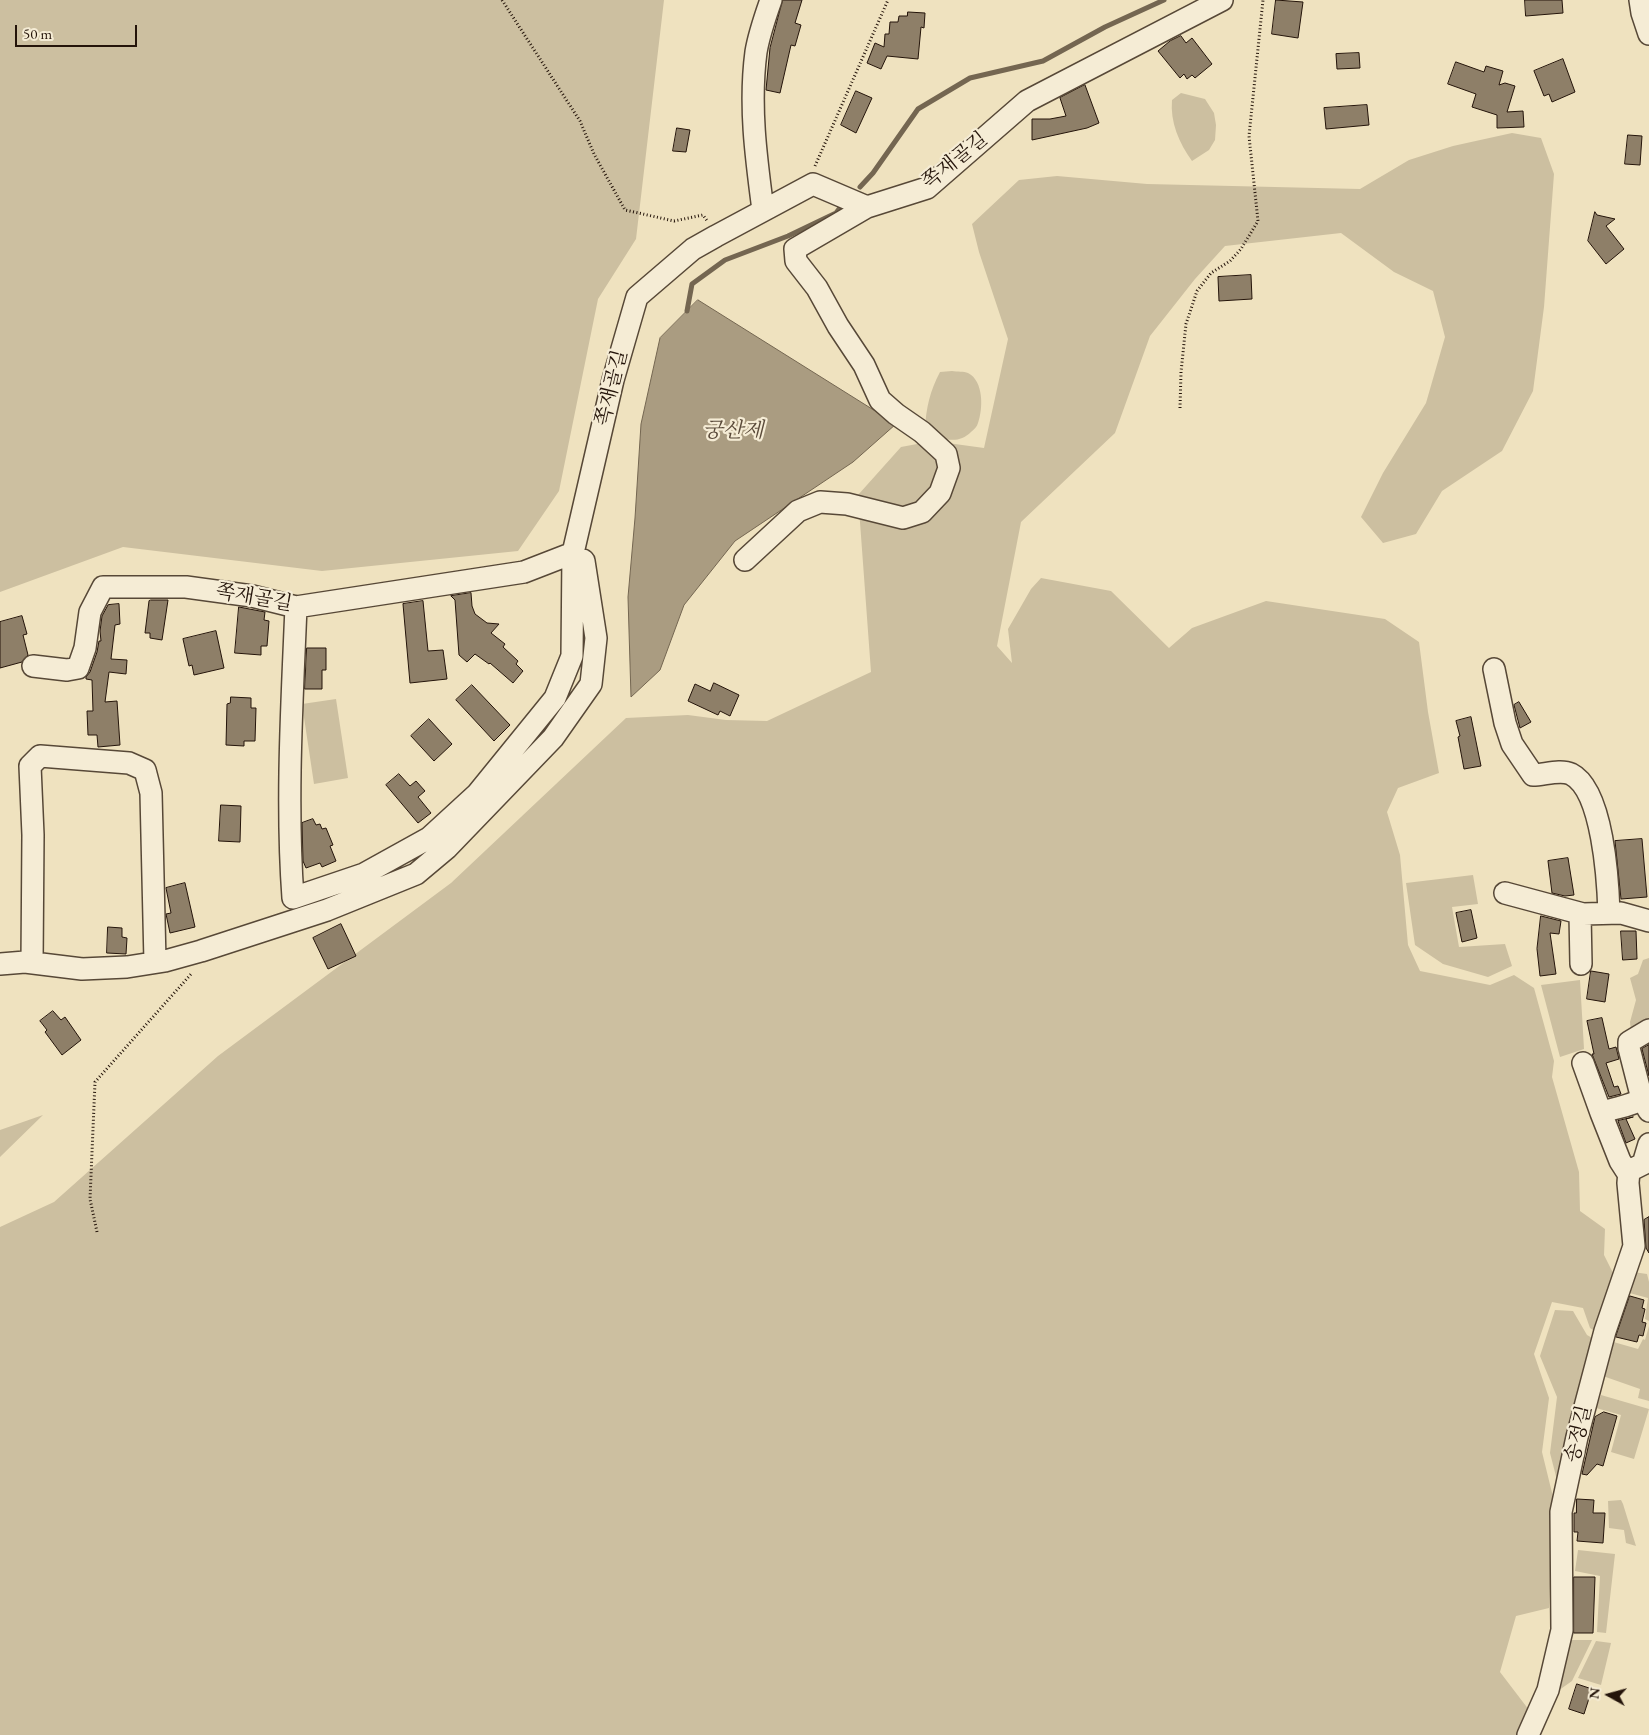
<!DOCTYPE html>
<html>
<head>
<meta charset="utf-8">
<style>
	body { margin:0 }
	#map { position:relative; width:1649px; height:1735px; overflow:hidden; background:#efe2bf; font-family:"EB Garamond",serif }
	canvas { display:block }
	.north { position:absolute; left:1584px; top:1670px; width:50px; height:50px; -webkit-text-stroke:4px #f5ecd5; paint-order:stroke; rotate:277deg; font-size:14px; font-weight:700; line-height:20px; text-align:center; color:#24140a }
	.north::after { content:''; display:block; margin:auto; width:18px; height:22px; background:#24140a; clip-path:polygon(50% 0,100% 100%,50% 72%,0 100%) }
	.scale { position:absolute; left:15px; top:25px; width:122px; height:22px; box-sizing:border-box; border:2px solid #24140a; border-top:0; padding-left:6px; font-size:15px; line-height:18px; white-space:nowrap; color:#24140a; -webkit-text-stroke:4px #f5ecd5; paint-order:stroke }
</style>
</head>
<body>
<div id="map">
<canvas width="1649" height="1735"></canvas>
<div class="north">N</div>
<div class="scale">50 m</div>
</div>
<script>
const context = document.querySelector('canvas').getContext('2d');
context.lineJoin = 'round';
function fillPath(path, color) { context.fillStyle = color; context.fill(path, 'evenodd'); }
function trace(path, color, width, dash) { context.strokeStyle = color; context.lineWidth = width; context.lineCap = dash ? 'butt' : 'round'; context.setLineDash(dash || []); context.stroke(path); }
function write(font, color, halo, rows, align = 'center') {
  context.font = font + ' "EB Garamond","Noto Serif KR",serif'; context.lineWidth = 4.5; context.setLineDash([]); context.textBaseline = 'middle'; context.strokeStyle = halo; context.fillStyle = color; for (const [text, x, y, turn = 0] of rows) {
    context.save(); context.translate(x, y); context.rotate((+turn || 0) * Math.PI / 180); context.textAlign = isNaN(turn) ? turn : align; if (halo) context.strokeText(text, 0, 0); context.fillText(text, 0, 0); context.restore();
  }
}
const green = new Path2D(`
	M0 0H664L636 239 598 299 559 491 518 551 322 571 123 547 0 592Z
	M1181 93 1205 99 1214 113 1216 125 1215 140 1209 150 1192 161C1179 143 1170 122 1172 100Z
	M1512 133 1541 138 1554 174 1544 307 1533 391 1502 451 1442 491 1416 534 1383 543 1361 517 1383 473 1426 403 1445 337 1433 291 1394 272 1341 233 1225 246 1195 279 1150 336 1115 433 1021 522 997 646 1012 663 1008 629 1031 589 1041 578 1111 591 1169 648 1192 628 1266 601 1385 619 1419 642 1428 712 1439 773 1398 788 1387 812 1400 855 1408 945 1420 971 1490 985 1514 975 1534 988 1554 1061 1552 1077 1579 1172 1580 1211 1605 1229 1604 1255 1615 1277 1596 1332 1590 1328 1583 1308 1552 1302 1534 1354 1549 1398 1542 1452 1554 1501 1549 1608 1516 1616 1500 1672 1529 1710 1519 1735H0V1227L54 1202 218 1056 451 883 626 718 688 715 726 720 767 721 871 672 858 495 901 447 933 441 984 448 1008 339 979 252 972 224 1019 180 1057 176 1147 184 1360 189 1409 160 1453 146Z
	M952 371C957 372 964 371 968 373 984 381 983 409 978 423 977 427 974 429 971 432 957 446 940 439 925 429 926 408 930 391 940 372Z
	M336 699 348 778 314 784 302 704Z
	M1473 875 1478 904 1452 907 1459 947 1505 944 1512 966 1488 977 1443 964 1415 945 1406 883Z
	M1649 958V1023L1631 1032 1630 1022 1636 1000 1630 978 1638 974 1643 960Z
	M1580 980 1584 1049 1560 1057 1541 985Z
	M43 1115 0 1157V1130Z
	M1633 1272 1647 1274 1649 1282V1321L1645 1319 1648 1298 1626 1292Z
	M1555 1310 1573 1311 1587 1335 1594 1339 1558 1484 1550 1453 1557 1397 1540 1356Z
	M1649 1326V1401L1638 1398 1640 1389 1600 1375 1610 1341 1638 1349 1643 1339 1645 1340Z
	M1601 1395 1649 1409 1634 1459 1611 1452 1621 1415 1596 1408Z
	M1621 1500 1623 1504 1636 1546 1626 1543 1624 1530 1609 1528 1608 1501Z
	M1578 1550 1615 1554 1606 1633 1597 1632 1600 1576 1575 1571Z
	M1569 1640H1592L1572 1681 1555 1693Z
	M1596 1641 1611 1643 1601 1685 1578 1678Z`);
const water = new Path2D(`
	M698 300 896 424 853 462 735 541 684 605 660 670 631 697 628 597 635 518 641 424 660 338Z`);
const stream = new Path2D(`
	M860 187 873 173 918 109 970 78 1043 61 1105 27 1164 0
	M687 311 692 284 725 260 788 236 836 213 839 209`);
const building = new Path2D(`
	M783 0H802L795 23 801 25 795 46 791 45 780 93 766 90 770 48Z
	M1276 0 1303 2 1298 38 1272 34Z
	M1525 0H1562L1563 13 1526 16Z
	M908 12 925 13 924 28 921 27 918 59 887 56 881 69 867 63 875 43 884 47 885 34H889L890 22H898L899 16H907Z
	M1181 36 1186 43 1192 38 1212 64 1195 78 1192 75 1187 79 1184 74 1180 78 1158 51 1170 41Z
	M1359 53 1360 68 1337 69 1336 54Z
	M1563 59 1575 92 1552 102 1549 94 1544 96 1534 71Z
	M1456 62 1484 72 1486 66 1503 71 1499 85 1505 83 1515 86 1507 112 1523 111 1524 127 1497 128V115L1472 107 1476 94 1448 84Z
	M1085 85 1099 123 1087 128 1032 140V119H1050L1066 116 1060 98Z
	M856 91 872 98 856 133 841 125Z
	M1367 105 1369 125 1326 129 1324 108Z
	M677 128 690 130 686 152 673 151Z
	M1628 135 1642 136 1640 165 1625 164Z
	M1595 212 1597 215 1615 219 1606 226 1624 249 1606 264 1588 241Z
	M1251 275 1252 299 1219 301 1218 277Z
	M471 593 472 606 475 614 487 623 499 624 491 633 505 644 503 647 518 661 516 664 523 671 513 683 490 663 489 664 475 654 467 662 459 655 455 600 451 596Z
	M151 600H168L162 640 150 638V633H145L149 601Z
	M423 601 428 651 443 650 447 679 410 683 403 604Z
	M119 604 120 624 115 625 111 659 127 660 126 674 109 672 105 702 117 701 120 745 98 747 97 735H88L87 711H93L92 680 86 679V677L90 672 97 652 99 641H101L100 631 102 616 108 605Z
	M239 607 265 612 264 620 269 621 267 646H261V655L235 653Z
	M22 616 27 634 23 635 28 655 22 662 0 668V622Z
	M216 631 224 668 194 675 192 665 189 666 183 639Z
	M307 648H326V670H322V689H305Z
	M714 683 739 695 730 716 720 711 718 715 688 701 695 684 710 691Z
	M472 685 510 725 494 741 456 700Z
	M231 697 251 698V708H256L255 741H244V746L226 745 227 704 230 703Z
	M1519 702 1531 722 1520 728 1514 705Z
	M1471 717 1481 766 1464 769 1458 737 1460 736 1456 721Z
	M429 719 452 744 434 761 411 736Z
	M399 774 410 786 416 781 425 791 418 797 431 813 418 823 386 785Z
	M221 805 241 806 240 842 219 841Z
	M313 819 316 825 320 824 322 829 326 828 333 845 330 846 336 861 322 867 320 863 306 868 303 861 302 823Z
	M1642 839 1647 897 1621 899 1615 841Z
	M1568 858 1574 895 1565 896 1552 893 1548 861Z
	M185 883 195 927 170 933 166 914 171 913 166 888Z
	M1471 910 1477 938 1462 942 1456 913Z
	M1541 916 1561 921 1559 934 1550 933 1556 974 1540 976 1537 949Z
	M341 924 356 956 328 969 313 938Z
	M108 927 122 928V937L127 938 126 954 107 953Z
	M1621 931H1636L1637 959 1623 960Z
	M1591 971 1609 974 1605 1002 1587 999Z
	M53 1011 61 1020 65 1017 81 1040 62 1055 45 1032 47 1030 40 1021Z
	M1602 1018 1609 1049 1616 1047 1619 1059 1606 1063 1614 1087 1618 1086 1621 1094 1609 1097 1592 1054H1594L1587 1021Z
	M1649 1045V1076L1642 1049Z
	M1633 1117 1626 1119 1635 1139 1626 1143 1618 1121Z
	M1649 1217V1253L1646 1248 1644 1220Z
	M1630 1296 1644 1300 1642 1308 1645 1309 1642 1322 1646 1323 1643 1336 1639 1335 1637 1342 1616 1337Z
	M1604 1412 1617 1416 1603 1466 1597 1464 1587 1475 1582 1474 1595 1417Z
	M1577 1499 1594 1500 1593 1513H1605L1603 1543 1577 1541 1578 1532H1574V1513H1576Z
	M1574 1577H1595L1593 1633H1574Z
	M1577 1684 1592 1689 1584 1714 1569 1709Z`);
const path = new Path2D(`
	M502 0 580 121 594 154 625 210 674 221 703 215 708 222
	M815 166 888 0
	M1180 408 1181 372 1186 324 1197 291 1211 273 1230 261 1241 249 1258 221 1249 136 1263 0
	M97 1232 90 1199 95 1082 192 973`);
const minor = new Path2D(`
	M1640 0 1642 13 1649 34
	M763 210C756 157 749 105 756 52 759 34 765 17 771 0
	M745 560 798 511 820 502 847 504 903 518 922 512 940 493 949 468 946 454 922 432 896 414 880 400 864 365 838 326 817 288 796 261 795 249 867 207
	M296 607C292 702 286 802 293 898L364 874 429 838 477 794 555 698 572 656 573 553 613 380 637 297 693 249 716 236 813 184 867 207 927 188 1027 101 1222 0
	M33 666 67 670 78 668 85 648 90 612 103 587H186L252 596 296 607 524 572 573 553
	M1494 669 1505 723 1512 744 1533 775C1544 775 1560 769 1571 774 1603 790 1608 881 1609 913
	M1505 893 1583 914 1621 913 1649 921
	M1580 914 1581 964
	M32 963 33 835 30 766 40 756 129 763 145 770 151 793 155 962
	M0 964 25 962 82 969 127 967 165 961 201 951 327 910 416 874 447 848 553 738 591 684 596 638 584 561 583 560
	M1583 1063 1601 1113
	M1649 1111 1642 1099 1629 1048V1042L1649 1030
	M1629 1175 1620 1161 1601 1113C1615 1107 1629 1107 1642 1099
	M1528 1735 1548 1690 1562 1630 1561 1512 1577 1437 1605 1331 1634 1246 1628 1183 1629 1171 1643 1164 1649 1144`);
const streetNames = [
	["쪽재골길",955,161,-39],
	["쪽재골길",612,388,-76],
	["쪽재골길",254,598,10],
	["송정길",1579,1434,-77]
];
const waterNames = [
	["궁산제",733,431]
];
fillPath(green, '#ccbfa0');
fillPath(water, '#aa9c81');
trace(water, '#746651', 1);
trace(stream, '#746651', 5);
fillPath(building, '#8e7f68');
trace(building, '#24140a', 1);
trace(minor, '#574837', 24);
trace(path, '#24140a', 3, [1, 2.5]);
trace(minor, '#f5ecd5', 21);
write('20px', '#24140a', '#f5ecd5', streetNames);
write('italic 21px', '#5a4a3a', '#f5ecd5', waterNames);
</script>
</body>
</html>
